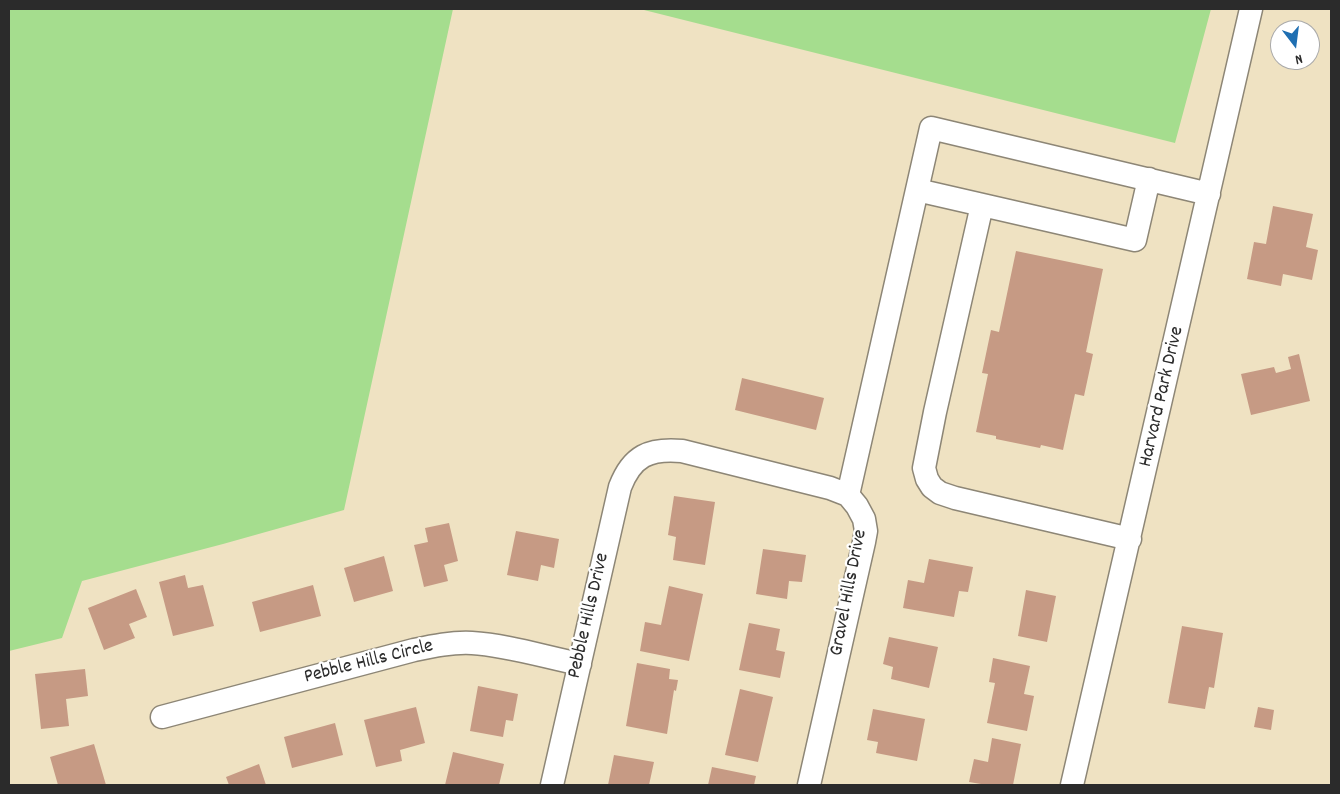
<!DOCTYPE html>
<html>
<head>
<meta charset="utf-8">
<style>
	body { margin:0 }
	#map { position:relative; width:1340px; height:794px; overflow:hidden; background:#efe2c2; font-family:Dekko,sans-serif }
	canvas { display:block }
	.frame { position:absolute; inset:0; border:10px solid #2b2b2b; pointer-events:none }
	.north { position:absolute; left:1270px; top:20px; width:50px; height:50px; box-sizing:border-box; background:#fff; border:1px solid #aaa; border-radius:50%; rotate:165deg; font-size:14px; font-weight:700; line-height:20px; text-align:center; color:#2b2b2b }
	.north::after { content:''; display:block; margin:auto; width:18px; height:22px; background:#1f6fb2; clip-path:polygon(50% 0,100% 100%,50% 72%,0 100%) }
</style>
</head>
<body>
<div id="map">
<canvas width="1340" height="794"></canvas>
<div class="frame"></div>
<div class="north">N</div>
</div>
<script>
const context = document.querySelector('canvas').getContext('2d');
context.lineJoin = 'round';
function fillPath(path, color) { context.fillStyle = color; context.fill(path, 'evenodd'); }
function trace(path, color, width, dash) { context.strokeStyle = color; context.lineWidth = width; context.lineCap = dash ? 'butt' : 'round'; context.setLineDash(dash || []); context.stroke(path); }
function write(font, color, halo, rows, align = 'center') {
  context.font = font + ' Dekko,sans-serif'; context.lineWidth = 4.5; context.setLineDash([]); context.textBaseline = 'middle'; context.strokeStyle = halo; context.fillStyle = color; for (const [text, x, y, turn = 0] of rows) {
    context.save(); context.translate(x, y); context.rotate((+turn || 0) * Math.PI / 180); context.textAlign = isNaN(turn) ? turn : align; if (halo) context.strokeText(text, 0, 0); context.fillText(text, 0, 0); context.restore();
  }
}
const green = new Path2D(`
	M9 9H453L344 510 223 544 82 581 62 638 9 651Z
	M640 9H1211L1175 143Z`);
const building = new Path2D(`
	M1273 206 1313 214 1306 247 1318 250 1312 280 1283 274 1281 286 1247 279 1254 242 1266 244Z
	M1016 251 1103 269 1086 352 1093 354 1084 396 1075 394 1063 450 1041 445 1040 448 996 439V436L976 432 988 374 982 373 991 330 999 332Z
	M1299 354 1310 401 1251 415 1241 374 1274 367 1276 373 1291 369 1288 357Z
	M742 378 824 398 816 430 735 410Z
	M674 496 715 502 705 565 673 560 676 537 668 535Z
	M449 523 458 561 444 565 448 581 424 587 414 545 428 542 425 528Z
	M516 531 559 539 554 568 541 565 538 581 507 575Z
	M763 549 806 555 802 582 789 581 787 599 756 594Z
	M384 556 393 591 354 602 344 568Z
	M929 559 973 567 968 592 959 591 954 617 903 608 908 580 924 583Z
	M185 575 188 588 203 585 214 626 173 636 159 582Z
	M313 585 321 616 260 632 252 602Z
	M669 586 703 594 689 661 640 651 645 622 661 625Z
	M136 589 147 617 129 624 135 638 104 650 88 608Z
	M1026 590 1056 596 1047 642 1018 636Z
	M749 623 780 629 776 650 785 652 780 678 739 670Z
	M1182 626 1223 633 1214 688 1209 687 1205 709 1168 703Z
	M889 637 938 647 929 688 891 679 893 667 883 664Z
	M993 658 1030 666 1024 694 1034 696 1027 731 987 723 995 683 989 682Z
	M637 663 670 669 669 679 678 680 676 691 674 690 667 734 626 726Z
	M85 669 88 696 66 699 69 726 41 729 35 674Z
	M478 686 518 694 513 721 506 720 503 737 470 731Z
	M740 689 773 697 758 762 725 755Z
	M416 707 425 743 400 750 402 761 376 767 364 720Z
	M1258 707 1274 710 1271 730 1254 727Z
	M873 709 925 719 917 761 876 753 878 742 867 740Z
	M335 723 343 755 292 768 284 737Z
	M992 738 1021 744 1013 785H987L969 782 974 759 988 762Z
	M94 744 106 785H58L50 757Z
	M453 752 504 764 499 785H445Z
	M614 755 654 762 649 785H608Z
	M259 764 266 785H229L226 777Z
	M712 767 756 776 754 785H708Z`);
const minor = new Path2D(`
	M917 190 1135 240 1149 179
	M982 205 935 412 924 468 927 479 932 487 940 493 955 498 1130 539
	M848 495 931 128 1209 194
	M162 717 414 650C433 646 452 642 472 643 507 645 545 657 580 664
	M552 785 620 487C632 456 649 448 682 451L830 488 848 495 857 506 864 519 866 531 864 542 809 785
	M1072 785 1251 9`);
const streetNames = [
	["Harvard Park Drive",1163,397,-77],
	["Gravel Hills Drive",850,593,-79],
	["Pebble Hills Drive",590,616,-77],
	["Pebble Hills Circle",369,663,-14]
];
fillPath(green, '#a5dd8e');
fillPath(building, '#c69a84');
trace(minor, '#8d8676', 25);
trace(minor, '#fff', 22);
write('20px', '#2b2b2b', '#fff', streetNames);
</script>
</body>
</html>
